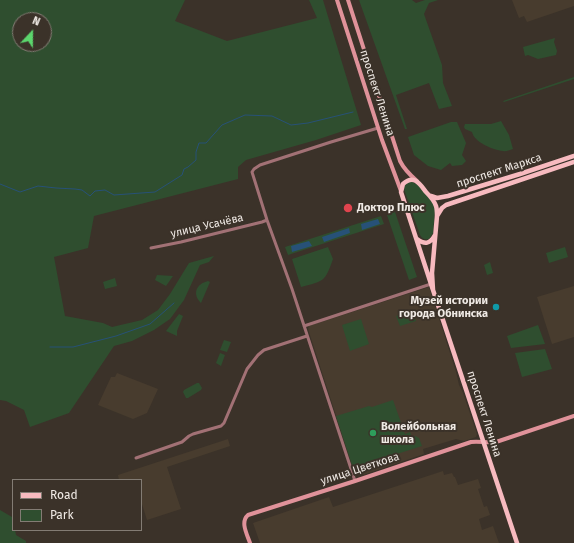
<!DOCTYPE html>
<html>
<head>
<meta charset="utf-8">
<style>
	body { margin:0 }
	#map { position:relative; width:574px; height:543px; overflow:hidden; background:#3b3229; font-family:"Fira Sans",sans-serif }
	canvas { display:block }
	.legend { position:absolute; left:12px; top:479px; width:130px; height:52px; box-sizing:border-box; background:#3b3229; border:1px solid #837c74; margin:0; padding:5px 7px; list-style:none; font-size:12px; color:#f0eae5 }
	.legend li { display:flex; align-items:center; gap:8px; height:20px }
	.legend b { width:20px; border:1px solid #837c74 }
	.north { position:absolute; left:12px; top:12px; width:40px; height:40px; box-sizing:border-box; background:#3b3229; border:1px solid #837c74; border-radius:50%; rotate:22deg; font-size:11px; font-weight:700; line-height:16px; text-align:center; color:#f0eae5 }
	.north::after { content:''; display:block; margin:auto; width:14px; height:18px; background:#5cd56d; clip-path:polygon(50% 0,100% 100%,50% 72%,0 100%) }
</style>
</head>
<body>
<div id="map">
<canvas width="574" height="543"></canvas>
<ul class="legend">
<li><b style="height:5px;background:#f7babf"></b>Road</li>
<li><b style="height:11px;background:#2f4e2f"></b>Park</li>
</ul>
<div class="north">N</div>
</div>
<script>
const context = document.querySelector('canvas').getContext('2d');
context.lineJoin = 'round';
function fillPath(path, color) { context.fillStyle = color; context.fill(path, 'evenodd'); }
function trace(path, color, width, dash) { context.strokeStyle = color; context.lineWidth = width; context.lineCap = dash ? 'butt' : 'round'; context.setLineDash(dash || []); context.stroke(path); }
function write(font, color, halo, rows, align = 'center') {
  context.font = font + ' "Fira Sans",sans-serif'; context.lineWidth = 4; context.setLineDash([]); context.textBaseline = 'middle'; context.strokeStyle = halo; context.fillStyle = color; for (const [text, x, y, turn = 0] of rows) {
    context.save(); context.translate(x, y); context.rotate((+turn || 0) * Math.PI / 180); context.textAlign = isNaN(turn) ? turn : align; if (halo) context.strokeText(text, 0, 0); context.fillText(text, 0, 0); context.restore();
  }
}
const built = new Path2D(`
	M512 0H574V6L527 22 524 16 519 18Z
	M574 286V337L552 344 537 297Z
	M429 287 456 372 459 385 463 393 477 434 476 437 464 441 456 439 423 449 424 454 360 476 355 474 308 329 309 326Z
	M117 373 158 389 147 413 133 419 98 405 111 377H115Z
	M228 439 230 446 167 467 181 509 147 520 141 501V480H119L118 475Z
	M443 471 444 475 452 473 454 477H455L458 485 478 479 481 488 478 489 484 507 487 506 490 515 479 519 482 530 493 526 499 543H260L253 523 329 497 333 507Z`);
const green = new Path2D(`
	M0 0H185L175 21 227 41 317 18 309 0H323L361 125 316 140 246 160 238 167V179L94 216 88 248 54 257 65 316 103 323 112 327 142 320 158 310 170 294 189 263 214 256 209 262 200 265 184 300 170 319 154 330 132 341 114 346 69 413 30 427 24 410 6 401 0 400ZM20 20H44V44H20Z
	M359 0H412L416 3 425 0H438L429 3 424 14 442 65 443 83 452 106 439 109 429 83 396 95 407 129H405Z
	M555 38 554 42 557 51 556 55 538 59 528 55 525 56 523 47Z
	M574 77V79L504 102 503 101Z
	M501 121 509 135 513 149C509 150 506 152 503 151 493 150 474 142 472 132L465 129 464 127 465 124H491Z
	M451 122H457L466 143 462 155 466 161 462 165 452 166 450 163 441 170 428 166 414 155 408 137Z
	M407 182H412L418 185 434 203 435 209 433 233 429 239C425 240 422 239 420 235L404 189 405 185Z
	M395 212 417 277 409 280 387 215Z
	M381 216 384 224 288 255 285 247Z
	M328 247 333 259C325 282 324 281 301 287L292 259Z
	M565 247 568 257 549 263 546 253Z
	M490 262 493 273 487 275 484 265Z
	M157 275 173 276 166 286 155 280Z
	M115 278 117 286 105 289 103 282Z
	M208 281 210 282 201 303C192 294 196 284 208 281Z
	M412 311 416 321 400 326 396 316Z
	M179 314 183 316 177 331V336L166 331Z
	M361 319 369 344 350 351 342 325Z
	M538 325 545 344 511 348 507 336Z
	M224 340 231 342 227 352 220 350Z
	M545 349 552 369 522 377 515 353Z
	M220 353 225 355 221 366 216 363Z
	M197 383H199L202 388 201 390 188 398H186L183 392 184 390Z
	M393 400 405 434 410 432 412 437 415 436 419 438 422 446 353 468 336 416 369 406 372 407Z
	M0 510 12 517 13 530H15L16 535 26 541V543H0Z`);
const water = new Path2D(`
	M378 219 380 224 362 230 361 224Z
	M349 228 350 233 324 242 322 237Z
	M309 241 312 246 292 252 291 246Z`);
const stream = new Path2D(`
	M0 184 20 192 38 186 56 188 75 189 82 190 90 196 95 191 105 190 114 195 155 192 182 175 184 169 188 167 196 160V152L199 143H206L222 125 245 115 272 116 291 125 308 123 353 112
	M50 347H73L116 336 150 324 174 303`);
const street = new Path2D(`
	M151 248 181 242 262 222 267 220
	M304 326 431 284
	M136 458 182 442 189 436 193 434 221 426 224 423 247 369 258 355 264 350 307 336
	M355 481 292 289 267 220 252 172 254 169 260 165 331 142 378 128`);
const secondary = new Path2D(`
	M337 0 382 140 401 191
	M348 0 400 161C404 169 410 175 417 181
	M250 543C247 534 240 522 248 515L355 481 471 442C479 441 488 443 496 442L574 416`);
const primary = new Path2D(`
	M431 196 437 198 448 196 520 174 574 156
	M437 216 442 208 446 205 574 162
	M417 239C425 245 430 244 435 235
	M433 290 432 273 437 216C437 212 437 209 436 206 434 200 430 196 426 192 420 184 414 174 403 184L401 192 431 284 517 543`);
const markers = [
	[348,208,5,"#e0444e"],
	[496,307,4,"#0f9aa8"],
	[373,433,4,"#2e9e5b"]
];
const streetNames = [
	["проспект Ленина",377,93,72],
	["проспект Маркса",499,171,-18],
	["улица Усачёва",207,226,-13],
	["проспект Ленина",484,414,72],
	["улица Цветкова",360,469,-18]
];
const poiNames = [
	["Доктор Плюс",357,208],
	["Музей истории",488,301,"right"],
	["города Обнинска",488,314,"right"],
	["Волейбольная",381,427],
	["школа",381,440]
];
fillPath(built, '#483c2e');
fillPath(green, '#2f4e2f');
fillPath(water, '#275177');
trace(stream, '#275177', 1);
trace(street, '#a27175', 3);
trace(secondary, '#e0929a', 4);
trace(primary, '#f7babf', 4.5);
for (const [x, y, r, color] of markers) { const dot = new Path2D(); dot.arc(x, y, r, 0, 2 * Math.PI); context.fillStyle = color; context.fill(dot); trace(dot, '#3b3229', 1.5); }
write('11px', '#f0eae5', '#3b3229', streetNames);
write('bold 11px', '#f0eae5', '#3b3229', poiNames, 'left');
</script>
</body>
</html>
